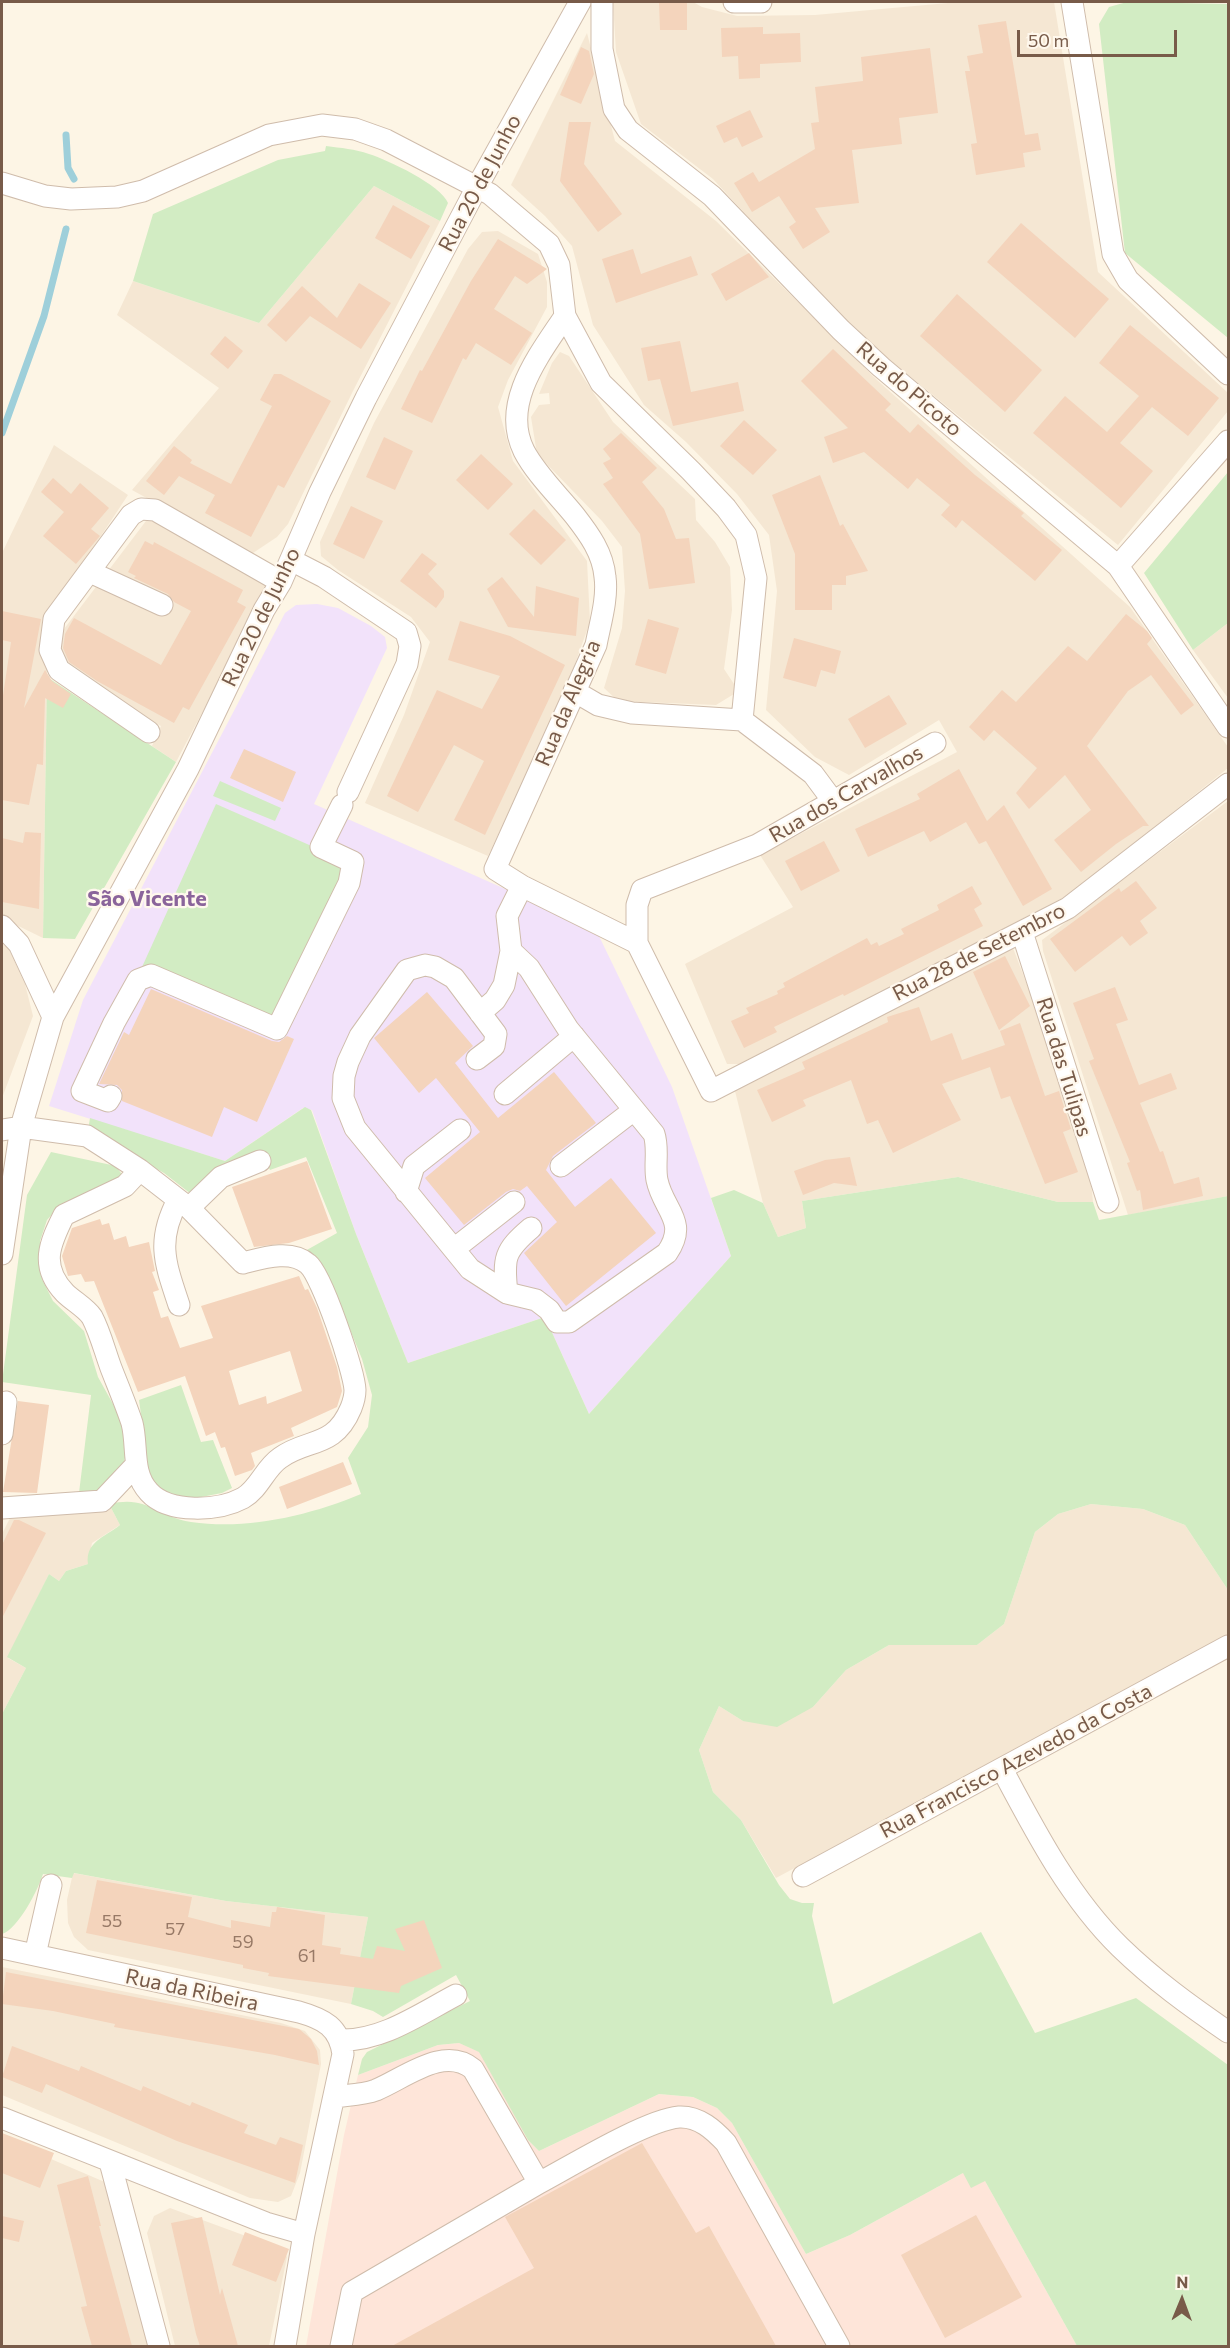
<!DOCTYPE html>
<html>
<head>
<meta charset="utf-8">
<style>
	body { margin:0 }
	#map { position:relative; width:1230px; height:2348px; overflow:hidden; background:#fdf5e5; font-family:Commissioner,sans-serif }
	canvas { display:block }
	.frame { position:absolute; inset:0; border:3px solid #785b49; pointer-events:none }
	.north { position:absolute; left:1152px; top:2270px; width:60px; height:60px; -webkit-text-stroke:4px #fff8ed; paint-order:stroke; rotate:1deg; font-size:16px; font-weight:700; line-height:24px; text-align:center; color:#785b49 }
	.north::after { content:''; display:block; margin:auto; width:21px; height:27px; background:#785b49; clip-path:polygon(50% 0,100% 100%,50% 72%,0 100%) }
	.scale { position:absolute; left:1017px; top:30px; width:160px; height:27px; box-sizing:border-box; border:3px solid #785b49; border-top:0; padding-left:8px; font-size:18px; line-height:21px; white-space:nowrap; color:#785b49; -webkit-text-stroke:4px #fff8ed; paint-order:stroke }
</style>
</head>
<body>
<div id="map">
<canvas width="1230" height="2348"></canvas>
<div class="frame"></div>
<div class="north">N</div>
<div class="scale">50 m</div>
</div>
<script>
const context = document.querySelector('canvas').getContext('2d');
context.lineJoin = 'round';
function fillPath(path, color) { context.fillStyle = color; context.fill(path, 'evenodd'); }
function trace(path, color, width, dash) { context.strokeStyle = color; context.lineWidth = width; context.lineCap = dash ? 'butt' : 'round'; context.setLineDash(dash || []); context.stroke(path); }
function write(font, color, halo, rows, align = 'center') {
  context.font = font + ' Commissioner,sans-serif'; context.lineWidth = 4.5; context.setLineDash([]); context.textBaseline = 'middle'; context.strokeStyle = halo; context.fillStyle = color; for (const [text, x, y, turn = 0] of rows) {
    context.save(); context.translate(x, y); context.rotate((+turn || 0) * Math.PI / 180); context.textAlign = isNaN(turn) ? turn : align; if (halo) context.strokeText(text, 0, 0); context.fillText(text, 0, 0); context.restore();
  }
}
const residential = new Path2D(`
	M613 2H693L702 7 737 16 815 15 959 2H1054L1098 272 1228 393V411L1118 545 886 357 824 299 713 179 641 124 616 52Z
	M587 33 615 141 716 221 877 380 1130 607 1228 747V768L1072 893 743 1064H727L685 964 793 907 760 855 957 752 939 720 849 775 815 757 766 710 777 591 769 535 737 494 686 442 644 405 593 325 572 246 545 216 511 185Z
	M374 186 440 221 353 391 288 524 277 537 250 555 132 490 219 388 117 315 133 281 259 323Z
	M498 231 538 254 547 282V307L508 380 498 407 513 461 587 561 590 622 565 692 488 856 365 803 404 715 430 642 411 617 338 570 321 556 320 542 374 423 468 249 482 232Z
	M560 352 569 356 613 422 695 499 696 520 715 542 730 567 732 610 724 669 734 684V694L716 705 618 701 604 688 622 628 625 591 622 547 602 521 537 454 531 417 539 405 550 404 549 393 539 394 552 363Z
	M54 445 128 495 48 616 43 938 2 918V553Z
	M149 517 269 586 176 762 152 746 161 726 69 674 55 656 61 633Z
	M1228 623V698L1193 650Z
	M1228 801V1196L1128 1215 1043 951 1042 940Z
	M2 944 9 949 25 984 33 1016 2 1098Z
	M1013 948 1087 1142 1093 1202H1058L958 1177 802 1201 806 1228 778 1237 763 1203 735 1091Z
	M109 1504 120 1525 92 1543 88 1564 66 1571 59 1581 49 1574 8 1658 26 1668 2 1714V1534L11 1516Z
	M1091 1504 1143 1509 1185 1525 1228 1590V1635L776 1878 741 1820 713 1792 699 1750 719 1706 743 1721 813 1707 846 1670 889 1645H977L1004 1624 1035 1532 1058 1514Z
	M73 1873 226 1901 368 1917 351 2004 88 1950 74 1937 68 1923 67 1900Z
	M2 1967 281 2023 305 2031 320 2050 321 2064 300 2173 291 2196 278 2202 250 2198 2 2095Z
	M2 2138 107 2183 150 2346H2Z
	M170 2208 281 2249 285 2253 287 2257 269 2346H175L147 2233 154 2216Z`);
const commercial = new Path2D(`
	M459 2043 480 2052 528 2140 539 2151 659 2094 693 2097 717 2108 732 2123 806 2254 850 2235 963 2173 985 2181 1077 2346H306L344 2135 358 2075 438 2045Z`);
const education = new Path2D(`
	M317 604 338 608 371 626 385 637 387 648 314 804 503 888 599 936 672 1087 731 1256 589 1414 545 1317 408 1363 356 1234 312 1110 303 1108 225 1161 49 1106 83 1000 285 613 296 605Z`);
const green = new Path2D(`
	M1127 2 1228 4V338L1125 253 1099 24 1109 7Z
	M326 146C341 148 355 149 369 154 388 160 441 185 448 203L440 221 374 186 259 323 133 281 153 214 278 160 325 151Z
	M1228 472V623L1193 650 1144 573Z
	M47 677 176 762 75 939 43 938Z
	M220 781 281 808 275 821 213 796Z
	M216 804 348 862 274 1026 142 967Z
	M305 1107 311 1110 356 1234 408 1363 545 1317 589 1414 731 1256 711 1198 734 1190 763 1203 778 1237 806 1228 802 1201 958 1177 1058 1202H1093L1099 1220 1228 1196V1590L1185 1525 1143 1509 1091 1504 1058 1514 1035 1532 1004 1624 977 1645H889L846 1670 813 1707 777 1727 743 1721 719 1706 699 1750 713 1792 741 1820 779 1885 790 1899 802 1903H814L812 1916 833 2004 981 1932 1035 2033 1136 1998 1228 2065V2346H1077L985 2181 971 2188 963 2173 850 2235 806 2254 732 2123 717 2108 693 2097 659 2094 539 2151 528 2140 479 2052 459 2043 438 2045 358 2075 362 2059 367 2052 470 2001 456 1975 383 2017 373 2011 351 2004 368 1917 226 1901 74 1873 72 1878 43 1874C38 1890 18 1929 2 1934V1714L26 1668 7 1657 49 1574 59 1581 66 1571 88 1564C85 1542 105 1537 120 1525L109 1504C149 1495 154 1516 191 1522 248 1530 308 1516 361 1494L348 1458 368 1427 372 1395 362 1359 327 1273 305 1251 337 1233 306 1157 270 1170 265 1160 191 1194 164 1173 88 1130 90 1118 225 1161Z
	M51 1152 116 1166 123 1176 55 1211 47 1220 40 1241 42 1279 53 1301 84 1331 98 1377 118 1413 128 1446 121 1474 106 1491 78 1501 91 1395 2 1382 27 1195Z
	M181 1385 201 1442 213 1440 232 1488 222 1493 175 1502 150 1481 139 1400Z`);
const stream = new Path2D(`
	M66 135 68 168 74 179
	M2 433 44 316 66 229`);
const building = new Path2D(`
	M659 2H687V30H660Z
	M1006 21 1025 135 1038 133 1041 150 1023 153 1025 167 976 175 971 144 977 143 965 71H970L967 56 983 53 978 25Z
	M763 27V34L800 33 801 62 760 64V78L739 79 738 56 722 57 721 28Z
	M581 47 589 51 594 74 581 104 560 95Z
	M930 48 938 113 899 118 902 144 852 150 859 203 815 208 830 232 803 249 789 227 796 222 779 196 752 212 734 183 753 172 759 182 815 149 811 123 819 122 815 87 863 81 861 57Z
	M750 110 763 137 742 147 737 137 724 143 716 126Z
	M569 122H591L584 164 622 214 598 232 560 181Z
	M393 205 430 226 411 259 375 238Z
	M1021 223 1109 299 1075 338 987 262Z
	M498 239 547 269 527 284 515 276 494 309 532 333 511 365 476 343 466 360 463 358 432 423 401 409 420 370 422 371 471 281Z
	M633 249 641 274 691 256 698 275 616 303 602 259Z
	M749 253 769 277 726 301 711 274Z
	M359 283 391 303 361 349 310 316 286 342 267 325 302 286 337 318Z
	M957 294 1042 370 1005 412 920 336Z
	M1130 325 1219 398 1188 436 1152 407 1120 443 1153 471 1121 508 1033 433 1065 396 1107 432 1139 396 1099 363Z
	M225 336 243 351 228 369 210 354Z
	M680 341 691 392 738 382 744 411 673 426 660 379 648 381 641 348Z
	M833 349 891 404 885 410 910 433 918 424 975 475 1024 513 1021 516 1062 550 1035 581 962 520 956 528 941 515 950 505 917 478 908 489 864 452 833 463 824 437 848 428 801 381Z
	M274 374H281L331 401 284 488 278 485 251 537 205 513 215 495 179 476 164 495 146 481 174 446 192 460 190 463 231 484 272 406 260 400Z
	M744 420 777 450 753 475 720 446Z
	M621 433 657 468 642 482 664 509 676 539 689 538 695 583 649 589 640 534 603 484 613 478 603 463 611 459 603 449Z
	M384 437 413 451 395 490 366 477Z
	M481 454 513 484 488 510 456 480Z
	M820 475 840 526 843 524 868 571 846 576V585H832V610H795V554L772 495Z
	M53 478 71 494 80 483 109 508 91 529 100 536 76 564 43 536 64 512 41 492Z
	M351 506 383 521 364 559 333 544Z
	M534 509 566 540 541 565 509 534Z
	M145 541 153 545 154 542 243 590 237 602 246 607 189 710 183 707 174 723 97 681 69 662 63 648 65 634 74 618 161 665 191 611 174 602 168 594 134 578 136 576 128 572Z
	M422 553 437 564 428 574 444 591V597L436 608 400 581Z
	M502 577 534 617 536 586 579 598 576 636 508 627 487 589Z
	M2 611 41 619 24 708 45 670 52 681 71 694 63 708 45 698 43 765 37 764 29 805 2 800V702L11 642 2 640Z
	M1126 614 1147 631 1152 638 1147 644 1194 705 1181 715 1151 675 1128 691 1087 746 1149 826H1143L1116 844 1081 872 1054 840 1091 810 1065 775 1029 809 1016 793 1037 768 994 730 984 741 969 727 1002 690 1016 702 1068 646 1087 661Z
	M648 619 679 628 666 674 635 665Z
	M460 621 510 636 565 665 485 835 454 820 484 761 454 745 418 812 387 796 437 690 482 709 500 676 448 660Z
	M794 638 841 651 835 674 821 670 816 687 783 678Z
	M889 695 907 724 865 748 848 719Z
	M244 749 296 772 283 802 230 778Z
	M959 769 987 821 1004 805 1052 889 1023 906 986 841 979 844 966 822 930 842 924 831 868 857 855 829 920 799 917 794Z
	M25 832 41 833 39 909 2 902V838L23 843Z
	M824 841 840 871 801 891 785 861Z
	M1136 881 1157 908 1140 921 1148 933 1130 946 1122 936 1075 972 1050 939 1119 888 1121 892Z
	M972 886 982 904 974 909 983 926 844 996 843 994 774 1027 777 1032 744 1048 731 1021 749 1013 746 1008 778 994 777 991 785 987 783 983 867 938 871 945 877 942 879 946 904 934 901 929 939 910 937 905Z
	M1005 956 1030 1006 999 1030 973 972Z
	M1115 987 1128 1020 1116 1024 1139 1085 1171 1073 1177 1089 1140 1103 1160 1152 1163 1151 1174 1184 1199 1177 1203 1196 1143 1210 1140 1190 1137 1191 1127 1163 1130 1162 1089 1061 1094 1059 1073 1003Z
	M151 989 272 1041 279 1042 287 1036 294 1039 257 1122 224 1107 212 1137 122 1101V1090L117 1085 99 1084 124 1032 129 1035Z
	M427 992 473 1046 455 1063 498 1118 554 1072 596 1123 553 1156 546 1170 575 1207 611 1178 656 1233 566 1306 524 1253 557 1222 527 1186 520 1191 513 1189 506 1192 464 1225 425 1178 480 1132 436 1078 419 1093 374 1038Z
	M919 1007 931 1041 952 1033 962 1060 1005 1045 1000 1031 1020 1023 1045 1096 1059 1091 1071 1129 1063 1132 1078 1172 1045 1184 1010 1096 1001 1099 990 1067 942 1084 961 1120 893 1153 878 1120 867 1124 851 1080 803 1100 806 1106 772 1122 757 1090 805 1069 802 1062 888 1022 887 1017Z
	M850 1157 857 1186 834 1183 803 1195 794 1171 825 1160Z
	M307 1161 332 1229 289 1243 254 1247 232 1187Z
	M100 1219 102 1225 109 1223 114 1240 126 1236 129 1247 149 1242 155 1271 152 1272 159 1290 153 1292 161 1318 168 1316 180 1348 213 1338 201 1306 299 1276 305 1290 308 1289 317 1308 337 1367 342 1391 337 1407 291 1428 294 1436 251 1453 255 1466 252 1470 235 1476 225 1447 221 1448 215 1432 206 1436 185 1376 138 1392 94 1281 85 1282 81 1274 68 1276 62 1256 72 1228ZM290 1351 302 1391 267 1404 266 1396 239 1405 229 1371Z
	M18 1401 49 1405 37 1493 3 1492Z
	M343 1462 352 1484 287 1509 279 1487Z
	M14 1520H19L46 1533 2 1618V1545Z
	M97 1880 192 1897 188 1917 231 1928V1920L270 1927 272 1912H276L277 1907 325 1915 322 1945 341 1948 340 1954 373 1959 377 1946 405 1951 395 1929 424 1920 442 1968 401 1986 399 1993 268 1976 269 1973 243 1968V1965L86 1933Z
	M6 1972 299 2029 311 2039 317 2051 319 2065 275 2055 114 2027 115 2024 53 2011 2 2004Z
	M12 2046 79 2071 81 2066 141 2091 143 2086 190 2106 192 2102 248 2125 244 2133 276 2145 280 2137 303 2145 295 2183 177 2141 46 2084 42 2093 2 2077Z
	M2 2133 54 2153 40 2188 2 2173Z
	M642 2143 696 2233 709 2226 776 2346H392L534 2268 505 2217Z
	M88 2176 101 2226H99L132 2346H92L81 2307 87 2306 57 2185Z
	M976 2215 1022 2297 945 2338 901 2255Z
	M2 2216 24 2221 19 2242 2 2238Z
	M202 2217 220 2295 222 2288 238 2346H200L196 2334 171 2223Z
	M245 2232 289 2249 276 2282 232 2265Z`);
const minor = new Path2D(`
	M602 2V49L614 109 628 130 712 196 841 330 881 367 1118 566 1228 727
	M734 2H761
	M1072 2 1113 254 1128 280 1228 374
	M2 183 45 196 71 199 117 197 143 191 269 135 322 125 355 129 386 140 490 194 549 244 559 265 565 316 601 383 691 471 726 508 746 535 756 578 742 720
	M565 316C540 354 500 403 524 451 536 474 558 495 575 516 589 534 603 553 605 577 608 598 600 624 596 645L495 869 522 886 637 943
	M291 560 324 577 406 632 410 646 407 664 348 792
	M1118 566 1228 441
	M90 572 162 605
	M574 691 598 705 632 713 742 720 813 774 833 801
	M149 732 59 670 50 650 54 619 131 515 141 509 155 510 281 582
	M935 743 757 845 642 890 637 905V943L711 1091 1068 908 1228 784
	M2 926 19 944 53 1017
	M1022 932 1108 1202
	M480 1013 495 1000 504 985 511 951 507 916 522 886
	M477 1059 494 1046 496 1034 454 978 435 967 425 965 407 970 360 1036 348 1062 344 1076 343 1098 355 1128 470 1269 507 1293 536 1300 549 1310 557 1322H569L667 1253C689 1221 663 1210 657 1180 654 1165 659 1149 654 1134L568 1029 529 968 511 951
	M505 1094 574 1036
	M111 1096 108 1101 82 1091 114 1023 138 980 151 975 277 1029 349 883 353 862 321 847 342 805
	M2 1130 21 1127 87 1136 140 1170 125 1186 64 1215C50 1243 39 1266 65 1293 73 1301 86 1308 92 1317 100 1332 105 1352 111 1368 118 1386 126 1405 132 1423 138 1446 131 1473 149 1492 169 1514 219 1511 243 1498 259 1489 265 1468 280 1458 307 1438 334 1449 351 1408 353 1403 355 1396 355 1390 354 1371 322 1275 308 1264 291 1249 263 1258 243 1263L189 1208 140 1170
	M561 1166 634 1110
	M406 1192 414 1166 460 1130
	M178 1200C156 1241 165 1263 179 1305
	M189 1208 221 1177 260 1161
	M454 1249 514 1202
	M2 1254 21 1127 53 1017 188 769 264 610 281 582 320 492 366 398 477 187 580 2
	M507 1293C503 1258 504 1251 531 1228
	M2 1434 6 1402
	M2 1508 102 1501 136 1465
	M1002 1769C1035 1831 1069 1897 1120 1947 1154 1980 1190 2006 1228 2032
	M803 1876 1228 1646
	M2 1948 299 2012C324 2019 339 2027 343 2054L304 2234 285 2346
	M35 1955 51 1885
	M341 2040C382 2041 420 2014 456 1995
	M334 2097C347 2095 363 2095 376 2090 405 2078 444 2045 473 2069L539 2183 352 2292 341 2346
	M2 2118 266 2223 304 2234
	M110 2162 159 2346
	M539 2183C571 2166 646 2120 679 2117 699 2116 714 2130 726 2143L839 2346`);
const numberNames = [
	["55",112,1921],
	["57",175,1929],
	["59",243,1942],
	["61",307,1956]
];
const streetNames = [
	["Rua 20 de Junho",480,183,-62],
	["Rua do Picoto",909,389,41],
	["Rua 20 de Junho",261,617,-64],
	["Rua da Alegria",568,703,-67],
	["Rua dos Carvalhos",846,794,-30],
	["Rua 28 de Setembro",979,952,-27],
	["Rua das Tulipas",1064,1067,73],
	["Rua Francisco Azevedo da Costa",1016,1761,-28],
	["Rua da Ribeira",192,1990,12]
];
const neighbourhoodNames = [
	["São Vicente",147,899]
];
fillPath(residential, '#f5e7d3');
fillPath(commercial, '#fee5d9');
fillPath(education, '#f2e2fa');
fillPath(green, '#d2ecc3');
trace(stream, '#9ecfda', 7);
fillPath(building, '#f4d4bc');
trace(minor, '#cfbcab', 23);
trace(minor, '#fff', 21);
write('18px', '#977966', null, numberNames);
write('21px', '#785b49', '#fff8ed', streetNames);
write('bold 22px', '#8a649b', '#fff8ed', neighbourhoodNames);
</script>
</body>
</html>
